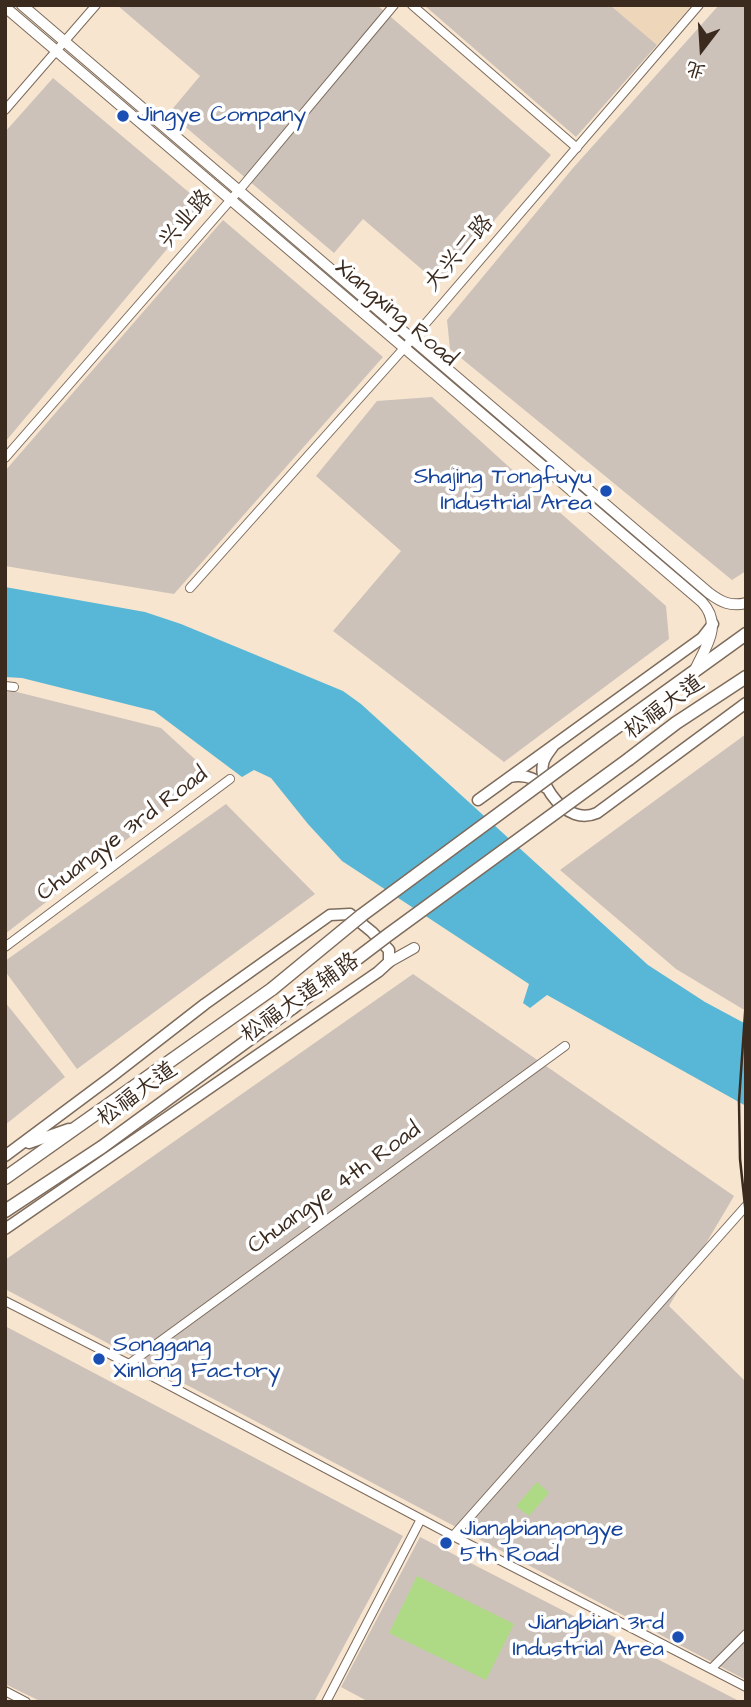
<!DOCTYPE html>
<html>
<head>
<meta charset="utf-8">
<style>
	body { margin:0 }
	#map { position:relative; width:751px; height:1707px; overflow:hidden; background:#f7e5cf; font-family:"Architects Daughter","LXGW WenKai TC",sans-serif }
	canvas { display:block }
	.frame { position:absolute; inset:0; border:7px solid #3b2a1e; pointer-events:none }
	.north { position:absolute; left:667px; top:14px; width:70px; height:70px; -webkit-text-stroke:5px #fff; paint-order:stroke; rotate:197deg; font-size:19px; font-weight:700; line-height:28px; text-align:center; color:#3b2a1e }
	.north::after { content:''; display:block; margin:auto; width:24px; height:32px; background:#3b2a1e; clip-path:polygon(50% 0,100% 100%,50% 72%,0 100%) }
</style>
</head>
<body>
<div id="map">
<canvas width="751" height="1707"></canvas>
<div class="frame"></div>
<div class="north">北</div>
</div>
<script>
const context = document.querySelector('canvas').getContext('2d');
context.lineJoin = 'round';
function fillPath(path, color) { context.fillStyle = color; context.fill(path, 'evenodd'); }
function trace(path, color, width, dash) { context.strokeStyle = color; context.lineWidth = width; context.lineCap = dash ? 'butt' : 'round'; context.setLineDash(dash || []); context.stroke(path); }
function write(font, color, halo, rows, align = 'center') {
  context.font = font + ' "Architects Daughter","LXGW WenKai TC",sans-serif'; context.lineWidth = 7; context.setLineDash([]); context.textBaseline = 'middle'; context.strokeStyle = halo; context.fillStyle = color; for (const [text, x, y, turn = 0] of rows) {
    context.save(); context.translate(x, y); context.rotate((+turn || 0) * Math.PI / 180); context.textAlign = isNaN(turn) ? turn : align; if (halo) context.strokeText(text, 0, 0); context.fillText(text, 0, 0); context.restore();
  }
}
const built = new Path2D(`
	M610 5H692L657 45Z`);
const industrial = new Path2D(`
	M117 5H377L551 155 439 284 363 219 334 253 169 113 200 76Z
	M424 5H610L657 45 576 137Z
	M719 5H746V571L732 580 450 349 447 320 573 168Z
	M53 78 204 205 5 442V132Z
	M223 220 383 357 174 594 5 566V471Z
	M432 397 540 495 666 606 669 639 504 762 333 631 401 551 316 476 377 401Z
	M5 692H17L161 728 211 774 5 934Z
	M746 734V1011L676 969 560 870Z
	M226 804 315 894 77 1069 5 971V961Z
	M413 974 734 1196 669 1306 746 1382V1680L5 1289V1260Z
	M5 1002 65 1077 5 1125Z
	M5 1326 403 1536 314 1702H42L5 1684Z
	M420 1537 741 1702H369L341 1687Z`);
const green = new Path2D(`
	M537 1482 549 1493 529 1516 516 1506Z
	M417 1576 514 1624 486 1680 389 1633Z`);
const water = new Path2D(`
	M5 587 145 612 181 624 343 691 361 704 648 965 705 1002 746 1024V1106L547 995 530 1008 523 1003 529 984 342 861 308 824 271 778 254 770 242 777 154 711 22 678 5 677Z`);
const minor = new Path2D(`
	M412 5 577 148
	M5 110 96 5
	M5 458 241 188 394 5
	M190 588 414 337 699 5
	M5 686 14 687
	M5 947 230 779
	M5 1301 129 1364 453 1536 746 1687
	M129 1364 565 1046
	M453 1536 746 1206
	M711 1669 746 1634
	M5 1691 26 1702
	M326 1702 421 1519`);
const tertiary = new Path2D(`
	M22 5 709 593C721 602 731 607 746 603
	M5 7 702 602C723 625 706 646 695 670
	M389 962 414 948`);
const secondary = new Path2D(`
	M554 745C550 751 544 757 543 764 539 784 558 808 575 814 583 817 590 816 597 813L746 703
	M510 777C525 774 536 778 546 788
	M478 800 702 638 713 624
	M29 1143 69 1129
	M5 1156 111 1077 205 1004 330 915 350 914 372 932 389 950V962L378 972 5 1229`);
const primary = new Path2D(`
	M603 737 746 634
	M629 759 676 723 746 677
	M5 1178 272 989
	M5 1211 102 1147 292 1008`);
const rail = new Path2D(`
	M746 999 739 1101 740 1159 746 1215`);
const primaryBridge = new Path2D(`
	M272 989 362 915 603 737
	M292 1008 388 935 629 759`);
const markers = [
	[123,116,7,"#1a4fb4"],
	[606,491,7,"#1a4fb4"],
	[99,1359,7,"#1a4fb4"],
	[446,1543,7,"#1a4fb4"],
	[678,1637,7,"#1a4fb4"]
];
const transitNames = [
	["Jingye Company",137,116],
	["Shajing Tongfuyu",592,478,"right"],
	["Industrial Area",592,504,"right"],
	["Songgang",113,1346],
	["Xinlong Factory",113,1372],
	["Jiangbiangongye",460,1530],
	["5th Road",460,1556],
	["Jiangbian 3rd",664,1624,"right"],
	["Industrial Area",664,1650,"right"]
];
const streetNames = [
	["兴业路",187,220,-49],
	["大兴二路",460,254,-49],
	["Xiangxing Road",395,314,40],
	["松福大道",665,708,-36],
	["Chuangye 3rd Road",123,835,-37],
	["松福大道辅路",301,999,-35],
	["松福大道",138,1095,-36],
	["Chuangye 4th Road",335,1189,-36]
];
fillPath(built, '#eed6bb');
fillPath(industrial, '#ccc2b9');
fillPath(green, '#afda85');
fillPath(water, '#58b7d6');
trace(minor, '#7d6b5c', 10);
trace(tertiary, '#7d6b5c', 12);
trace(secondary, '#7d6b5c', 13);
trace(primary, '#7d6b5c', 15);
trace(minor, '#fff', 8);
trace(tertiary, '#fff', 10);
trace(secondary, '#fff', 10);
trace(primary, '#fff', 12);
trace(rail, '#3b2a1e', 2.5);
trace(primaryBridge, '#7d6b5c', 15, []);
trace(primaryBridge, '#fff', 12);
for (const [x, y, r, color] of markers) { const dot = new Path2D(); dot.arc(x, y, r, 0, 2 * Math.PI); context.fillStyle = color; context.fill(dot); trace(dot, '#fff', 2.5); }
write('23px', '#164399', '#fff', transitNames, 'left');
write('23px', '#3b2a1e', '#fff', streetNames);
</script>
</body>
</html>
